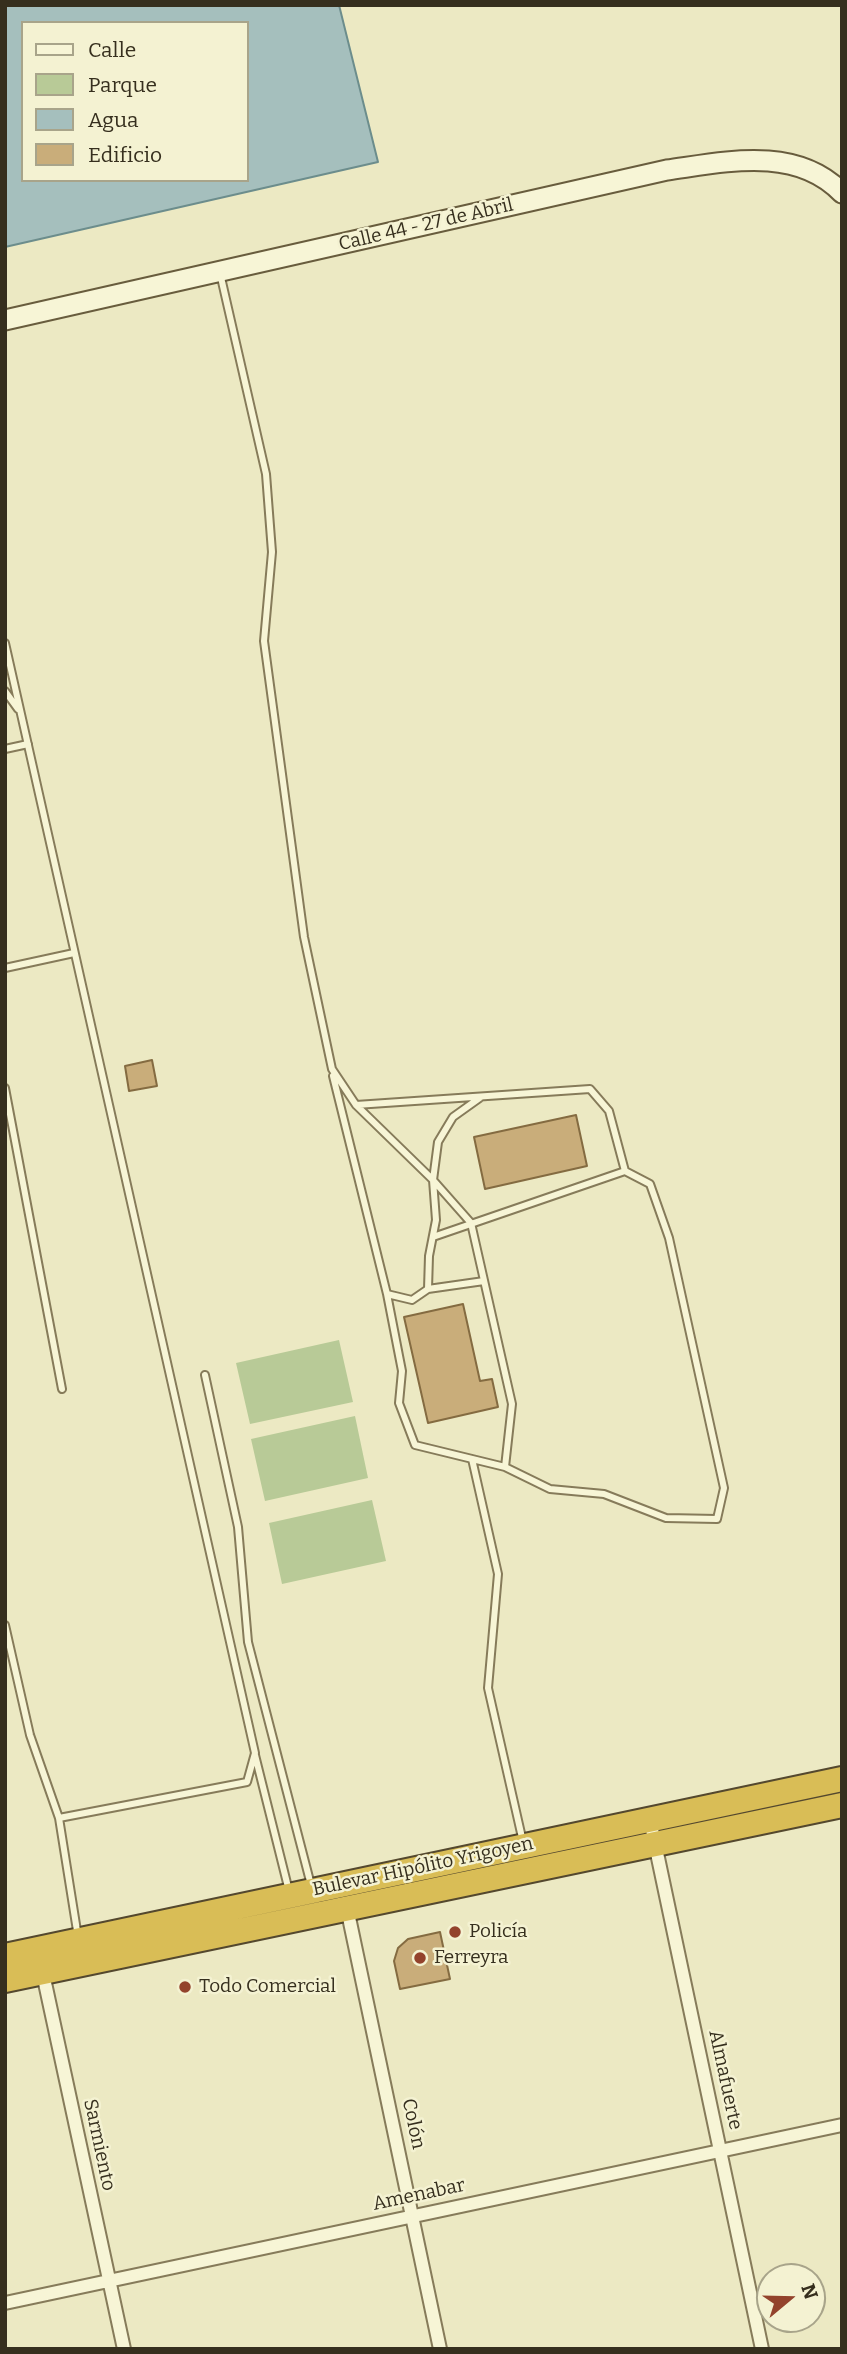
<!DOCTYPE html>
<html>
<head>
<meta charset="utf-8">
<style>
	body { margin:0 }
	#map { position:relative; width:847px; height:2354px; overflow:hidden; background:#ece9c3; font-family:Bitter,serif }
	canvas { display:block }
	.frame { position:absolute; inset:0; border:7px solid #362f1e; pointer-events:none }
	.legend { position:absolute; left:21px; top:21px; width:228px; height:161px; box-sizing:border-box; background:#f4f2d2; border:2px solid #a8a48a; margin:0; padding:9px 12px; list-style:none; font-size:21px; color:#362f1e }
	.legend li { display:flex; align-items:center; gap:14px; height:35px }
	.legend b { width:35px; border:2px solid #a8a48a }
	.north { position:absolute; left:756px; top:2263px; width:70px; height:70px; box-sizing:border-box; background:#f4f2d2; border:2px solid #a8a48a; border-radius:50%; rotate:71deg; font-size:19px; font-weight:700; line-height:28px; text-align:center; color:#362f1e }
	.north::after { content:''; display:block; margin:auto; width:24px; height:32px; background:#93432c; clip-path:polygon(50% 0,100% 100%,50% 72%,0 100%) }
</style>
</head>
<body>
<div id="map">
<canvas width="847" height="2354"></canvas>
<div class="frame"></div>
<ul class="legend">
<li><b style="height:9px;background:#f7f5d6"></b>Calle</li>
<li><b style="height:19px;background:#b8ca97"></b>Parque</li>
<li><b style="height:19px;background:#a5bfbd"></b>Agua</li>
<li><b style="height:19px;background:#c9ad7a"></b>Edificio</li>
</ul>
<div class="north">N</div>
</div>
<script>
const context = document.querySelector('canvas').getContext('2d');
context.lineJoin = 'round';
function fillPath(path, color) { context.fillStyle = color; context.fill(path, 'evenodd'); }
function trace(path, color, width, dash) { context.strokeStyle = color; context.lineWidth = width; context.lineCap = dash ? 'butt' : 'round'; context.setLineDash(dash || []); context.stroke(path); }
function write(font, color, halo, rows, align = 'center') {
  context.font = font + ' Bitter,serif'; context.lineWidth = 5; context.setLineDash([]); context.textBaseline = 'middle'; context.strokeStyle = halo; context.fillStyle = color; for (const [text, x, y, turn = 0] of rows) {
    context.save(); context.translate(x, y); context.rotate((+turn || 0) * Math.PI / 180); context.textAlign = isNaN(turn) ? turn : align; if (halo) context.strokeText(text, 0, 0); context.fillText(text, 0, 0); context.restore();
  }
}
const green = new Path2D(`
	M339 1340 353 1402 250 1424 236 1363Z
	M355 1416 368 1478 265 1501 251 1439Z
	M372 1500 386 1561 282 1584 269 1523Z`);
const water = new Path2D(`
	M5 5H339L378 162 5 247ZM23 23H247V180H23Z`);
const building = new Path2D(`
	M152 1060 157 1086 129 1091 125 1066Z
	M576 1115 587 1166 485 1189 474 1137Z
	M463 1304 480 1381 492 1379 498 1407 428 1423 404 1317Z
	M440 1932 450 1979 400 1989 394 1961 398 1948 408 1939Z`);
const lane = new Path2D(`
	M220 273 266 474 272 552 264 641 304 937 332 1069 356 1105 433 1180 471 1223 512 1404 505 1467 550 1489 604 1494 666 1518 717 1519 724 1488 669 1238 650 1184 625 1171 609 1111 590 1089 356 1105
	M5 643 255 1753 247 1782 59 1818 30 1735 5 1625
	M5 691 18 709
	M5 749 28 744
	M5 968 74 953
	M333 1076 387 1294 412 1300 428 1289 429 1256 436 1220 433 1180 438 1142 453 1117 481 1097
	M5 1088 62 1389
	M433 1237 625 1171
	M428 1289 484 1281
	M387 1294 402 1371 399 1403 415 1445 505 1467
	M205 1375 238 1527 248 1642 311 1885
	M472 1459 498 1574 488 1688 523 1842
	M255 1755 289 1891
	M59 1818 78 1937`);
const street = new Path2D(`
	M650 1820 762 2349
	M347 1908 440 2349
	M42 1969 124 2349
	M5 2303 842 2125`);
const secondary = new Path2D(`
	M5 320 667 170C725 162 796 145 842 193`);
const highway = new Path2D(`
	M5 1956 842 1779
	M5 1980 842 1805`);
const markers = [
	[455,1932,7,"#93432c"],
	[420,1958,7,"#93432c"],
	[185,1987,7,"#93432c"]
];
const streetNames = [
	["Calle 44 - 27 de Abril",426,225,-13],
	["Bulevar Hipólito Yrigoyen",423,1867,-12],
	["Almafuerte",725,2080,78],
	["Colón",413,2124,78],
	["Sarmiento",99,2145,78],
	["Amenabar",419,2195,-12]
];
const poiNames = [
	["Policía",469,1932],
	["Ferreyra",434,1958],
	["Todo Comercial",199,1987]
];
fillPath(green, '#b8ca97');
fillPath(water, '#a5bfbd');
trace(water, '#6c8d8c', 2);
fillPath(building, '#c9ad7a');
trace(building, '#846b41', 2);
trace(lane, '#867b5a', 10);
trace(street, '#867b5a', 16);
trace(secondary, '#685c3d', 23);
trace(highway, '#54482e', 28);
trace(lane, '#f7f5d6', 6);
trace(street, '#f7f5d6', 12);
trace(secondary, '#f7f5d6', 19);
trace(highway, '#d9bd56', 24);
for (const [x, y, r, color] of markers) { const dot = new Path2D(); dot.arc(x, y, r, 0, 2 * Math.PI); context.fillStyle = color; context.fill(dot); trace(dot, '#f4f2d2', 2.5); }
write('19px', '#362f1e', '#f4f2d2', streetNames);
write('19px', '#362f1e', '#f4f2d2', poiNames, 'left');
</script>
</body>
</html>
